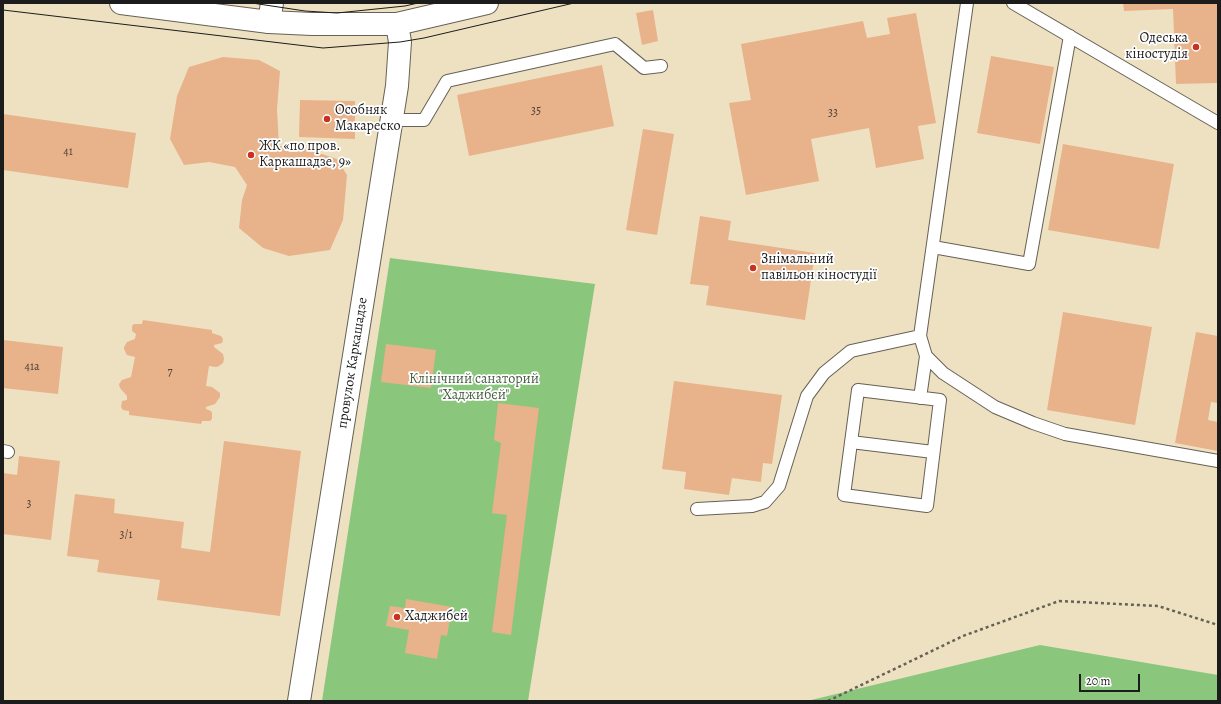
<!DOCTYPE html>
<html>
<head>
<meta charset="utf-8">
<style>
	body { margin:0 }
	#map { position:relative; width:1221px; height:704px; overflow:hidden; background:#eee1c2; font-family:Alegreya,serif }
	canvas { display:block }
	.frame { position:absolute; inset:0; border:4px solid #1c1c1c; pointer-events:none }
	.scale { position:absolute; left:1079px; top:674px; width:61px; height:18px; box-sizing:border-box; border:2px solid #1c1c1c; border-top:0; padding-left:5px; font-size:12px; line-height:14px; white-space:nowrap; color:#1c1c1c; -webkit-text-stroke:3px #fff; paint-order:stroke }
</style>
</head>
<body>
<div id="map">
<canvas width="1221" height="704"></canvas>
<div class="frame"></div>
<div class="scale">20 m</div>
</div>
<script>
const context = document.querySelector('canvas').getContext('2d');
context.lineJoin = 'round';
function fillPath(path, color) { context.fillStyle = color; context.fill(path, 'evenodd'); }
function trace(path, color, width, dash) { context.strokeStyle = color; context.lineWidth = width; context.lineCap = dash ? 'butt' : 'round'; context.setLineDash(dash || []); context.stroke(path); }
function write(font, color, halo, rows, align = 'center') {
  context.font = font + ' Alegreya,serif'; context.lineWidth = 3.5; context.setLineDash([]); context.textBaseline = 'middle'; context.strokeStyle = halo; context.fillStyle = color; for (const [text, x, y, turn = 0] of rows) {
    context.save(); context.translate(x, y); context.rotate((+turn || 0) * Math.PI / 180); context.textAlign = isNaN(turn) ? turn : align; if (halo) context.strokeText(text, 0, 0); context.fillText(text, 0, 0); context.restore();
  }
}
const green = new Path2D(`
	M390 258 595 284 528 701H322Z
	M1040 645 1218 675V701H807Z`);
const building = new Path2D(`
	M1123 3H1218V83L1176 84 1173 9 1124 11Z
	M653 10 658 41 642 45 636 13Z
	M916 13 936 123 918 126 924 159 876 168 869 128 811 139 819 181 746 195 729 103 751 100 741 44 863 21 867 38 890 34 887 18Z
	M991 56 1054 67 1040 144 977 133Z
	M223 57 259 60 280 71 277 109 279 146 310 150 337 159 347 175 343 220 330 250 289 256 263 248 239 228 242 200 247 185 235 167 209 162 184 165 170 139 177 96 189 67Z
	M602 65 614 126 469 156 457 95Z
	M300 100 355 101V139L299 137Z
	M3 114 136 133 128 188 3 170Z
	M643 129 674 134 657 235 626 230Z
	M1063 144 1174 164 1159 249 1048 230Z
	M700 216 731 221 728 240 815 253 805 320 706 305 709 286 690 284Z
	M1063 312 1152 327 1135 425 1047 410Z
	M143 320 212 330V333L221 336 223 339 222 343 214 345V347L223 354 224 359 223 363 219 366 216 367 209 366 206 386 212 387 220 393V397L215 404 206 407V409L211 411 212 413V419L210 421H202L201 424 129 415V411L123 410 121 407 122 401 127 400V396L120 388 119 384 122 380 131 377 135 357 127 355 124 349V347L127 342 135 339 136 334 132 331V326L134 324H142Z
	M1196 332 1218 336V403L1211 402 1208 420 1218 422V451L1175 443Z
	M3 340 63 347 58 394 3 388Z
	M386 344 436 350 431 388 381 382Z
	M674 381 782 395 772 464 763 463 761 482 732 478 729 495 684 489 686 472 662 469Z
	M498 403 539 408 511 635 492 632 507 515 492 513 501 443 494 440Z
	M224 441 301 451 280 616 157 600 160 580 97 572 99 560 67 556 75 494 115 499 114 513 184 522 181 548 210 552Z
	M19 456 60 461 51 540 3 534V473L17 475Z
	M406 599 452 607 447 636 441 635 437 659 405 653 409 630 386 626 390 606 405 608Z`);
const path = new Path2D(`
	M828 701 963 636 1059 601 1158 606 1218 625`);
const lane = new Path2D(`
	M967 3 920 336 926 356 943 373 995 407 1033 423 1065 434 1218 461
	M1013 3 1218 123
	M391 120H424L447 81 615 44 644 68 661 66
	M933 247 1029 264 1070 36
	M858 390 940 400 927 506 844 495Z
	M920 398 926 356
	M851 442 933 452
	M3 451 8 452
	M697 509 752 506 765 502 779 486 807 396 824 373 851 351 920 336`);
const street = new Path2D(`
	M269 22 272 3
	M299 701 397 86 400 42 397 24`);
const secondary = new Path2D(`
	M121 3 269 22 312 24H397L487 3`);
const tram = new Path2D(`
	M252 3 305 11 337 13 405 6 418 3
	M3 10 323 48 400 42 424 38 574 3`);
const markers = [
	[1196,47,4,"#c8321e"],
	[327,119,4,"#c8321e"],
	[251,155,4,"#c8321e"],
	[753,268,4,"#c8321e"],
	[397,617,4,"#c8321e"]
];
const numberNames = [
	["35",536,111],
	["33",833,113],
	["41",68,152],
	["41а",32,367],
	["7",170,372],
	["3",29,504],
	["3/1",126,535]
];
const poiNames = [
	["Одеська",1188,39,"right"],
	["кіностудія",1188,55,"right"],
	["Особняк",335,111],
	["Макареско",335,127],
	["ЖК «по пров.",259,147],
	["Каркашадзе, 9»",259,163],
	["Знімальний",761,260],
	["павільон кіностудії",761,276],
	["Хаджибей",405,617]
];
const streetNames = [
	["провулок Каркашадзе",353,363,-81]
];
const parkNames = [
	["Клінічний санаторий",474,380],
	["\"Хаджибєй\"",474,396]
];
fillPath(green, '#8ac77d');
fillPath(building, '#e8b28b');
trace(lane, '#666156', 14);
trace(street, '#666156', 24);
trace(secondary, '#666156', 24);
trace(path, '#666156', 2.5, [3, 3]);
trace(lane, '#fff', 12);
trace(street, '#fff', 22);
trace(secondary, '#fff', 22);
trace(tram, '#1c1c1c', 1);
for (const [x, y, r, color] of markers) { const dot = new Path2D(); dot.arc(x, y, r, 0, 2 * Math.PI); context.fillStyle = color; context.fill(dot); trace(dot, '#fff', 1.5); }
write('12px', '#4f4238', null, numberNames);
write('14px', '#1c1c1c', '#fff', poiNames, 'left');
write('14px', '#1c1c1c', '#fff', streetNames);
write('14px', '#486043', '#fff', parkNames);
</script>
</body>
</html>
